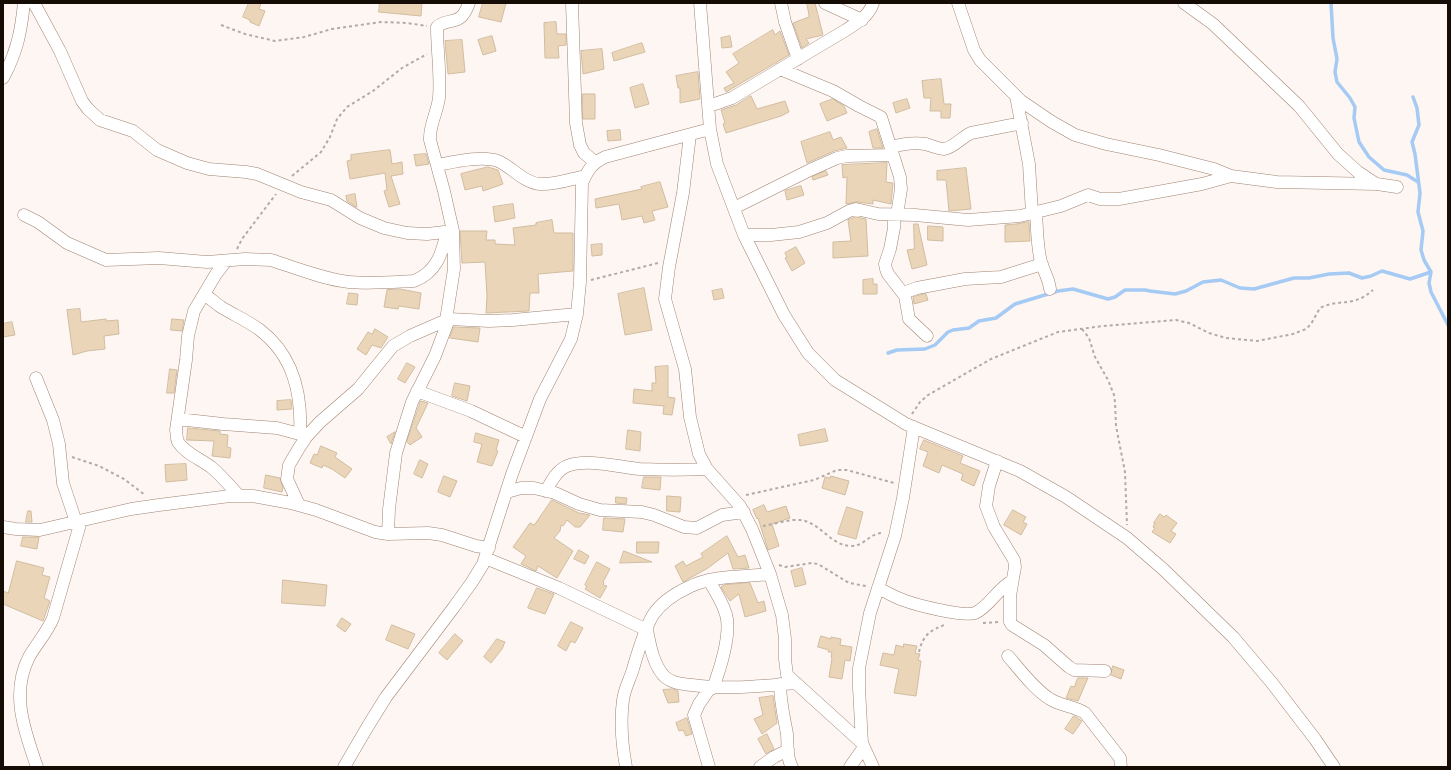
<!DOCTYPE html>
<html>
<head>
<meta charset="utf-8">
<style>
	body { margin:0 }
	#map { position:relative; width:1451px; height:770px; overflow:hidden; background:#fdf6f2; font-family:Figtree,sans-serif }
	canvas { display:block }
	.frame { position:absolute; inset:0; border:4px solid #160c06; pointer-events:none }
</style>
</head>
<body>
<div id="map">
<canvas width="1451" height="770"></canvas>
<div class="frame"></div>
</div>
<script>
const context = document.querySelector('canvas').getContext('2d');
context.lineJoin = 'round';
function trace(path, color, width, dash) { context.strokeStyle = color; context.lineWidth = width; context.lineCap = dash ? 'butt' : 'round'; context.setLineDash(dash || []); context.stroke(path); }
function fillPath(path, color) { context.fillStyle = color; context.fill(path, 'evenodd'); }
const stream = new Path2D(`
	M1331 3 1333 38 1337 59 1335 72 1337 82 1350 98 1355 107 1354 118 1359 142 1369 157 1384 170 1407 175 1418 182
	M1413 97 1417 108 1419 125 1412 142 1415 154 1420 193 1418 212 1423 231 1421 250 1424 260 1431 272 1429 283 1431 292 1448 325
	M888 353 897 350 925 349 935 345 948 332 953 330 969 328 979 321 996 318 1015 304 1058 291 1073 289 1108 299 1115 297 1125 290H1145L1150 291 1175 294 1186 291 1203 282 1221 280 1240 288 1254 289 1294 278H1309L1329 274 1349 273 1362 278 1371 276 1382 271 1410 279 1431 272`);
const building = new Path2D(`
	M249 3H261L259 9 265 11 259 26 250 22V20L243 17Z
	M380 3H422L421 16 379 12Z
	M483 3H506L501 22 479 17Z
	M807 3H815L823 35 806 39 809 43 802 48 793 23 809 17Z
	M556 22 557 34H566V45L558 46 559 58H545L544 23Z
	M773 30 775 35 780 31 789 55 726 92 724 88 734 83 726 72 739 63 733 54Z
	M492 36 496 51 483 55 478 40Z
	M730 36 732 47 722 48 721 38Z
	M462 40 465 72 448 74 445 41Z
	M642 43 645 52 614 61 612 53Z
	M602 49 604 69 583 74 581 51Z
	M698 72 700 99 680 103V88H678L676 76Z
	M941 79 944 104H951L950 118H941V111H930L931 98H924L922 81Z
	M643 84 649 104 635 108 630 88Z
	M583 94H595V119H583Z
	M751 96 757 109 785 101 789 112 781 116 726 133 723 124 725 123 721 110 736 105Z
	M833 99 844 106 847 113 827 121 820 104Z
	M907 99 910 108 896 113 893 103Z
	M877 129 883 148H873L869 132Z
	M620 130 621 140 608 141 607 131Z
	M830 132 833 140 841 137 847 148 834 151 807 163 801 142Z
	M390 150 392 164 402 162 403 174 391 176 400 204 389 207 384 191 387 190 385 173 350 179 347 161 351 160V155Z
	M426 154 429 164 416 166 414 155Z
	M887 163 886 182 893 183 891 204 873 200V204L857 202 846 204 847 177 843 178 842 165Z
	M488 167 498 170 503 184 483 191 482 186 465 190 461 174Z
	M966 168 971 209 949 211 946 180H937V171Z
	M826 171 828 175 813 180 812 177Z
	M660 182 668 207 652 211 655 220 644 223 642 216 622 220 619 204 596 208 595 199 642 189 641 187Z
	M801 186 804 195 787 200 785 191Z
	M355 194 357 207H356L347 201 346 196Z
	M513 204 515 218 495 222 493 207Z
	M856 217 866 219 868 256 833 258V242L851 241 848 220Z
	M552 220 554 233H573V271L538 274 539 293H530L529 311 486 313 487 296 485 262 462 263 460 231H487L486 240H495V244L515 245 513 228 536 225V223Z
	M1029 222 1030 241 1005 242V225L1016 224Z
	M914 224H918L927 265 912 269 907 250 914 249Z
	M928 226 943 227V241L928 240Z
	M602 244V255L592 256 591 245Z
	M796 247 805 263 792 271 785 258 787 257 785 253Z
	M873 279V284H877V294H863V280Z
	M644 288 652 330 625 335 618 294Z
	M400 289 421 293 419 309 399 306 398 309 384 307 387 290Z
	M722 289 724 298 714 300 712 291Z
	M349 293 358 294 357 305 347 304Z
	M926 294 928 300 914 304 913 297Z
	M80 309 81 322 106 319V321L118 320 119 334 104 336 105 349 87 351 73 355 67 310Z
	M172 319 184 320 182 331 171 330Z
	M12 322 15 335 3 337V324Z
	M454 327 480 328 478 342 450 338Z
	M375 329 388 337 381 348 372 345 366 355 357 349 368 332 372 334Z
	M407 363 415 367 405 383 398 379Z
	M668 366V397L675 398 672 415 663 414 664 406 633 403 634 389 652 391V383H656L655 367Z
	M170 369 177 370 174 393H167Z
	M455 383 470 386 467 401 452 396Z
	M291 400 292 409 277 410V401Z
	M421 401 428 403 416 428 422 437 410 445 407 442Z
	M188 428 220 431V434L228 435 227 447 231 448 230 458 212 456 214 441 187 440Z
	M825 429 828 441 800 446 798 435Z
	M628 430 641 432 640 451 626 449Z
	M395 432 391 444 387 437Z
	M476 433 499 440 496 450 498 451 492 466 477 462 482 444 474 442Z
	M924 440 963 456 960 463 980 471 974 486 961 480 963 474 942 465 939 473 923 466 928 452 920 449Z
	M321 446 337 453 335 457 352 469 345 478 332 469 323 465 322 468 310 463 314 454 317 455Z
	M420 460 428 464 422 478 414 474Z
	M186 464 187 480 166 482 165 465Z
	M266 475 280 478 283 488 282 492 264 488Z
	M444 476 457 481 450 497 438 492Z
	M831 476 849 481 845 495 822 488 825 477 830 478Z
	M644 477H661L660 490 642 488Z
	M667 496 681 497 680 512 667 511Z
	M616 497 627 498 626 504 616 503Z
	M552 500 579 513 590 515 580 527H575L567 520 563 526 561 525 560 531 554 538 573 551 557 578 538 566 536 571 521 564 526 556 513 547 530 523 534 525Z
	M764 505 767 512 786 506 790 518 772 524 779 546 768 550 758 518 757 519 753 510Z
	M847 507 863 512 856 539 838 534Z
	M1013 510 1026 517 1023 522 1027 524 1021 535 1004 525Z
	M28 511H31L32 522H26Z
	M1160 514 1164 517 1166 515 1177 523 1171 531 1176 534 1170 543 1152 532 1155 528 1153 527 1155 523H1154Z
	M604 518 625 519 623 532 603 530Z
	M727 536 738 557 745 555 749 568 733 569 728 553 708 568 683 582 675 566 683 561 686 566 703 557 701 554Z
	M23 537H39L37 549 21 546Z
	M637 542H659L658 553H637Z
	M579 550 589 556 585 564 574 559Z
	M624 551 652 562 620 563Z
	M17 561 44 568 42 575 50 577 44 598 50 601 43 621 3 604V591L8 593Z
	M597 562 610 569 603 582 604 583 603 585 607 586 600 598 585 589 587 586 585 585Z
	M802 568 806 584 795 587 791 571Z
	M283 580 327 585 325 606 282 603Z
	M750 583 758 603 764 601 766 611 745 617 739 594 730 601 721 587 724 585Z
	M537 588 554 594 545 614 528 608Z
	M342 618 351 624 345 632 337 626Z
	M571 622 583 628 575 643 571 641 566 651 558 646Z
	M392 625 415 634 408 649 386 640Z
	M455 634 463 641 447 660 439 653Z
	M821 636 831 639V637L841 639 840 645 852 647 850 661 845 660 842 679 829 677 832 658 831 657 832 652H828L829 650 818 647Z
	M497 639 505 642 502 649 491 663 484 657Z
	M904 644 917 646 915 653 920 654 918 660 921 661 916 696 894 693 899 669 880 665 883 653 894 655 896 645 903 647Z
	M1113 666 1124 670 1121 679 1111 675Z
	M1078 678H1088L1078 701 1066 698 1071 686 1074 687Z
	M673 689 678 691 679 702 668 703 663 690Z
	M773 696 777 723 762 734 754 719 763 715 759 698Z
	M1074 716 1082 721 1073 734 1065 729Z
	M687 718 692 734 686 736 683 730 679 731 676 723Z
	M767 734 774 749 766 754 758 739Z`);
const path = new Path2D(`
	M221 25 245 34 275 41 304 37 332 29 381 22 407 23 427 26
	M292 176 321 152 330 137 337 119 347 107 373 91 402 68 427 54
	M237 249 242 239 276 194
	M591 280 658 263
	M1082 329 1089 338 1095 357 1108 380 1114 395 1115 402 1116 426 1125 472 1127 525
	M912 414 920 402 928 395 991 359 1058 332 1103 326 1176 320 1189 323 1209 333 1226 338 1257 341 1293 334 1306 329 1311 324 1320 308C1340 298 1353 308 1373 290
	M72 457 99 466 124 479 145 495
	M746 495 814 480 837 470H847L894 483
	M763 526C775 524 789 519 800 520 820 522 830 545 850 546 864 547 869 533 883 533
	M779 565 785 567 812 563 818 564 849 583 866 586
	M983 623 999 622
	M919 652C923 634 931 630 947 624`);
const street = new Path2D(`
	M34 3 60 51 82 101 88 109 100 120 133 131 157 150 187 163 209 169 246 172 257 174 301 192 331 200 360 218 384 228 407 233 427 234 453 231
	M572 3 576 123 580 145 584 153 595 162
	M700 3 710 129 717 164 744 235 784 315 808 353 835 380 906 424 1020 471 1066 497 1127 538 1163 569 1233 637 1272 683 1315 739 1334 767
	M781 3 785 22 798 59
	M825 3 862 20
	M958 3 974 50 980 60 1021 101 1052 122 1075 135 1106 144 1159 155 1214 169 1231 176
	M1184 3 1213 24 1299 106 1338 154 1358 172 1376 184
	M780 69 833 91 859 106 881 117 900 177 901 189 897 215
	M3 78C17 52 21 32 24 3
	M1016 96 1029 164 1032 213
	M709 106 732 98 846 30C857 23 869 16 873 3
	M690 135 683 193 669 267 665 299 685 369 690 417 699 454 707 469 740 506 752 529 770 574 782 615 785 639V659L787 675 862 743
	M891 147C902 144 914 142 925 144 931 145 938 149 944 149 953 148 962 137 971 133L1022 123
	M437 165C453 162 482 155 498 161 512 167 524 183 540 184 555 185 571 179 585 176
	M734 208 810 170 837 158 847 156 893 155
	M1036 211C1037 228 1037 246 1041 262 1044 272 1049 279 1050 289
	M24 215 38 222 67 243 106 260 159 258 207 262 245 259 271 260C296 268 323 279 349 282 370 284 393 282 414 281 437 272 442 253 447 232
	M894 215V228L890 249 885 264 886 269 888 274 905 296 909 319 927 336
	M744 235H771L799 232 827 223 849 211 856 209 878 214 915 215 968 220 1020 216 1061 206 1088 195 1100 199H1119L1202 184 1231 176 1277 182 1377 184 1397 187
	M226 261 216 274 194 311 188 336 186 360 176 430C177 434 176 438 178 442 185 453 200 459 211 467 221 475 230 486 239 496
	M903 293 917 288 965 279 1001 277 1042 264
	M204 294C210 298 215 303 221 307 234 315 248 321 260 330 294 356 302 394 300 434
	M446 320 454 269 453 231 444 191 430 140C429 126 437 113 439 98 441 75 437 51 437 27 444 20 454 23 461 17 465 14 467 8 469 3
	M36 378 53 420 59 444 63 483 76 522
	M417 391 471 411 526 437
	M178 419 223 424 277 428 307 436
	M997 461 989 486 986 506 994 527 1014 560 1015 567 1010 596V622L1012 625 1044 645 1069 667 1074 670 1105 671
	M546 491C551 482 557 470 567 466 587 458 619 467 640 469 662 470 685 470 707 469
	M507 492 521 488H534L555 493 579 504 600 510 642 512 654 515 684 527 697 528 722 515 744 512
	M299 505 287 479 289 465 299 448 307 436 320 422 358 389 393 346 410 336 449 319 489 321 513 320 577 314
	M3 527 16 529 40 530 131 509 159 505 230 496H253L291 503 316 510 375 532 388 534 428 533 442 535 476 546 489 548
	M388 534 389 509 396 453 412 402 435 356 449 319
	M485 558 559 588 647 630C650 645 653 664 664 676 671 683 682 684 692 685 727 690 760 686 796 683
	M709 580C715 592 725 605 727 619 730 640 720 669 713 688
	M878 588C886 592 894 597 903 600 916 605 963 617 975 613 989 607 997 589 1012 581
	M1008 656C1020 670 1035 690 1050 699 1061 706 1074 706 1085 713L1120 758 1121 767
	M780 684C780 701 784 717 787 734 788 745 786 757 792 767
	M37 767C25 732 10 694 29 657 36 644 47 633 53 618L81 521
	M344 767 368 726 386 697 454 607 472 582 483 564 512 474 540 399 571 339 577 314 580 282 582 183C588 170 591 164 605 157L710 129
	M626 767C622 745 620 722 623 700 624 690 630 679 633 669 638 652 644 630 653 615 661 603 676 593 689 587 713 575 743 577 770 574
	M709 767 694 715 699 704 710 688
	M760 767 774 757 788 750
	M850 767 864 747
	M873 767 862 743 859 688V668L870 613 895 536 903 498 914 427`);
trace(stream, '#a5caf4', 3.5);
fillPath(building, '#ebd5b8');
trace(building, '#d1bca0', 1);
trace(street, '#a18371', 13);
trace(path, '#b2aaa6', 2, [3, 3]);
trace(street, '#fff', 12);
</script>
</body>
</html>
